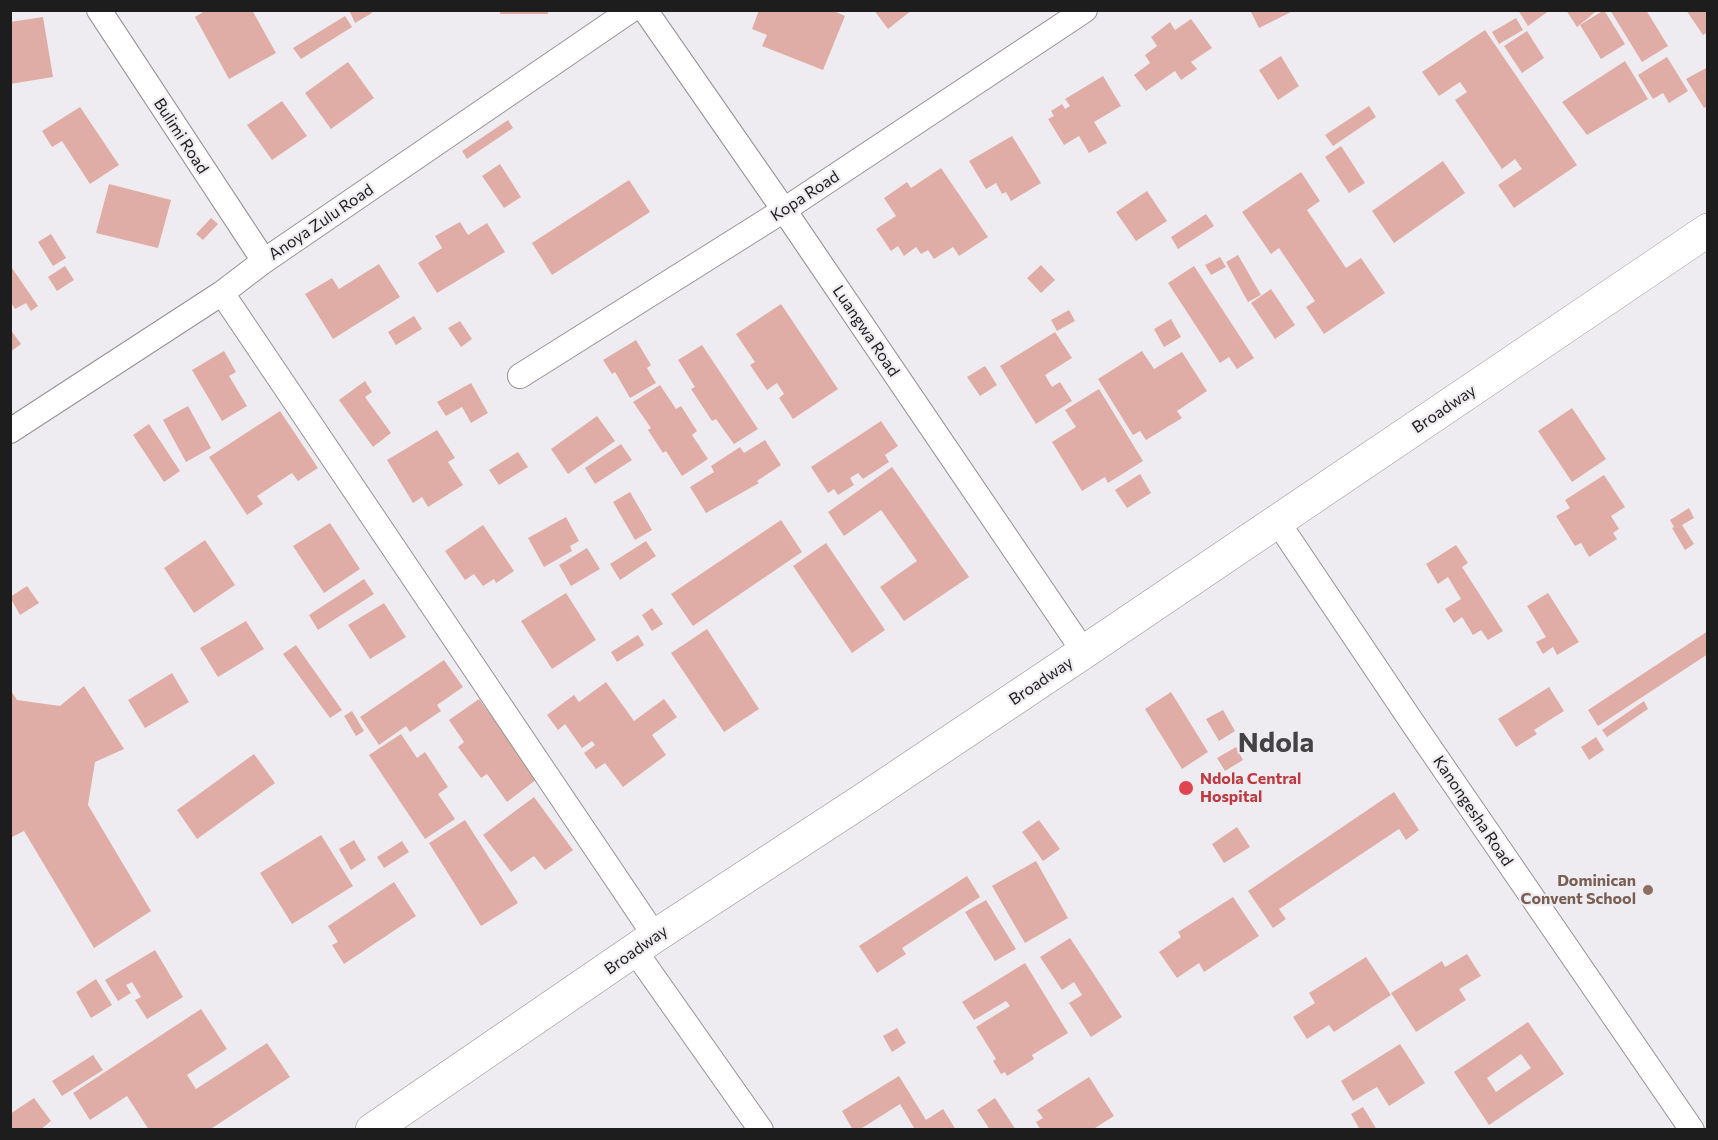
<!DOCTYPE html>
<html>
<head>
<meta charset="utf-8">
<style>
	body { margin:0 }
	#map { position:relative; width:1718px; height:1140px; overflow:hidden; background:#efecf1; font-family:Commissioner,sans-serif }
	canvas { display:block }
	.frame { position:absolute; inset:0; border:12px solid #1e1d1e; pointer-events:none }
</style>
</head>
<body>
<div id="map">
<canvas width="1718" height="1140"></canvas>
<div class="frame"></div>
</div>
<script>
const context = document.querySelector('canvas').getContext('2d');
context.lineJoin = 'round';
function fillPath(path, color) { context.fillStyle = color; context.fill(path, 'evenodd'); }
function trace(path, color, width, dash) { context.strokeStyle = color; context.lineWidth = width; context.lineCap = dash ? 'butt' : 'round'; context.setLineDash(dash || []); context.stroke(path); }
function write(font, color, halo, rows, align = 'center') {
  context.font = font + ' Commissioner,sans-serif'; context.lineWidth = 4.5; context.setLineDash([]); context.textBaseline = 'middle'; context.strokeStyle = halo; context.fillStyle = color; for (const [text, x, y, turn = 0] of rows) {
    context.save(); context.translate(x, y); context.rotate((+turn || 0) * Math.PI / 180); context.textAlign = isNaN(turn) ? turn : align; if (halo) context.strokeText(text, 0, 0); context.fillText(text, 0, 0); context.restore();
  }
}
const building = new Path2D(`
	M206 10H252L276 53 229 79 195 17Z
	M349 10H370L372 13 355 23Z
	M500 10H548V14H500Z
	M759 10H832L845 16 823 70 762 46 767 35 752 29Z
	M874 10H912L888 29Z
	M1250 10H1295L1259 28Z
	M1518 10H1550L1528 26Z
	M1566 10H1598L1577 27Z
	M1604 10 1625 44 1601 59 1580 25Z
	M1610 10H1646L1668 46 1642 62Z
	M1686 10H1708V32L1703 35Z
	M345 16 352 27 301 59 293 48Z
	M43 17 53 77 10 84V22Z
	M1516 18 1523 30 1499 44 1492 32Z
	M1191 19 1212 48 1191 62 1197 69 1181 80 1175 71 1146 91 1134 75 1150 63 1145 55 1157 46 1151 37 1170 22 1175 30Z
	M1485 30 1577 165 1514 208 1498 185 1522 169 1515 159 1502 169 1455 100 1467 92 1460 82 1439 96 1422 72Z
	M1527 31 1544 58 1522 73 1504 46Z
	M1281 56 1299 86 1278 100 1259 70Z
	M1667 57 1688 91 1669 103 1663 93 1653 99 1638 75Z
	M1625 61 1648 99 1587 135 1562 102Z
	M348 62 374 98 331 129 305 93Z
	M1708 67V106L1704 108 1686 79Z
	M1103 76 1121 106 1094 122 1107 143 1089 153 1079 136 1064 145 1048 119 1054 116 1051 111 1062 104 1065 109 1070 106 1065 99Z
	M282 101 307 136 272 160 247 125Z
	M1369 106 1376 117 1333 146 1325 135Z
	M80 107 119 165 90 184 62 141 52 147 42 131Z
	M508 120 513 128 467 159 462 151Z
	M1012 136 1041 183 1011 201 1006 192 1002 194 996 183 986 189 969 161Z
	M1341 146 1365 183 1349 193 1325 157Z
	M1443 161 1465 193 1394 243 1372 211Z
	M500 164 521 197 504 208 482 176Z
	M941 168 988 237 959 256 953 247 934 259 928 250 921 254 916 247 904 256 898 246 891 251 876 229 896 216 884 198 907 182 911 188Z
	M1301 172 1320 201 1307 210 1346 268 1361 258 1385 293 1324 334 1306 307 1315 301 1279 248 1271 254 1242 212Z
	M629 180 650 212 552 275 532 243Z
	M109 184 171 200 158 248 96 233Z
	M1147 191 1167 221 1136 241 1116 212Z
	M1206 214 1214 226 1178 249 1171 237Z
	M211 218 218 224 203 240 196 234Z
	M460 222 468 235 487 223 505 252 437 293 418 263 442 248 435 236Z
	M51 234 66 258 53 266 38 242Z
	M1238 255 1261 295 1248 302 1226 262Z
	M1220 257 1226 267 1211 275 1205 265Z
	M379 264 400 297 333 339 305 294 332 278 339 289Z
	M1041 265 1055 280 1041 293 1027 278Z
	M65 266 74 280 57 291 48 277Z
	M1194 266 1254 358 1237 369 1229 357 1220 363 1168 283Z
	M12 268 38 306 31 311 26 303 15 309 10 301V269Z
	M1271 289 1295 325 1275 339 1251 303Z
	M781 304 838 389 793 419 779 398 784 394 777 383 767 390 750 365 755 362 736 334Z
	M1069 310 1075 321 1057 331 1051 320Z
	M414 316 422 329 396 345 388 332Z
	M1171 319 1181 337 1164 347 1154 329Z
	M460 321 472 339 461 347 448 328Z
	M10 329 21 344 10 352Z
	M1055 332 1072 358 1045 375 1052 387 1060 382 1072 401 1036 424 1000 366Z
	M636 340 651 365 647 368 656 383 630 398 615 372 612 374 603 360Z
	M702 345 758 429 734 444 716 419 712 421 691 389 695 387 678 360Z
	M224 351 236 372 229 376 247 406 222 421 192 370Z
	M1142 351 1154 369 1182 352 1207 391 1177 411 1182 418 1146 440 1140 431 1133 435 1098 379Z
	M985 366 997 385 980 396 967 377Z
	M365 381 372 392 365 397 391 433 373 447 339 400Z
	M471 383 488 413 471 423 462 407 446 416 437 402Z
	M660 385 676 409 681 406 697 431 692 435 708 459 682 476 666 451 663 453 648 430 651 428 633 402Z
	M1099 389 1143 461 1108 483 1105 477 1082 491 1052 442 1076 427 1065 410Z
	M188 406 211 448 186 462 163 420Z
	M1572 408 1606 459 1572 482 1538 431Z
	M280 411 318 468 298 481 292 473 257 496 263 504 247 515 209 457Z
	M597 416 615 441 568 474 551 449Z
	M881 421 898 446 885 455 889 462 863 479 858 473 850 478 854 485 838 495 834 489 828 493 811 467Z
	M149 424 180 471 164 482 133 435Z
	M437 430 455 458 448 462 463 485 428 507 422 497 413 503 387 460Z
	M765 440 781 465 757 481 759 483 706 513 690 487 714 472 711 466 740 447 744 453Z
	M621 444 632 460 595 484 585 468Z
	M518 452 528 467 499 485 489 470Z
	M892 467 969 577 904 621 880 587 917 561 881 510 844 536 828 512Z
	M1140 474 1151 493 1127 508 1115 490Z
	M1604 475 1625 507 1611 516 1619 529 1613 533 1617 539 1589 557 1581 543 1575 546 1556 516 1570 508 1565 500Z
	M630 492 652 530 635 540 613 502Z
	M1689 508 1694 518 1682 525 1694 544 1685 550 1672 528 1674 527 1670 520Z
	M566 517 579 541 570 546 572 551 544 567 528 538Z
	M781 520 802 552 693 626 671 594Z
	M330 523 360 569 324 593 293 546Z
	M483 525 514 571 496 583 494 579 483 586 474 574 465 580 445 551Z
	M205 540 235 585 194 613 164 568Z
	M646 541 656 556 620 580 610 564Z
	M826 543 885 630 852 653 793 566Z
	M1456 545 1468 563 1462 567 1503 631 1488 640 1481 630 1473 635 1462 617 1454 623 1445 609 1461 599 1448 577 1438 584 1426 564Z
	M587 548 600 569 571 586 559 565Z
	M364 579 374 594 318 630 309 615Z
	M27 586 39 603 20 615 10 597Z
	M566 593 596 640 552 669 521 621Z
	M1548 593 1579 642 1557 655 1553 647 1543 654 1536 642 1546 637 1527 606Z
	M384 603 406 637 370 659 348 625Z
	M652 608 663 624 652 631 642 615Z
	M246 621 264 649 218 677 200 648Z
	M707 629 759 709 724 732 671 653Z
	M1708 631V654L1598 726 1588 710Z
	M638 635 644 645 617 662 611 652Z
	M296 645 342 710 330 718 283 654Z
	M444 660 463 687 437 705 441 711 410 732 406 726 379 745 360 717Z
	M172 673 189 702 145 728 128 700Z
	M606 682 634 721 664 699 677 717 652 735 666 755 623 787 605 763 596 769 584 753 595 745 592 741 582 748 565 724 558 730 547 715 574 695 579 702Z
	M84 686 124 749 95 762 88 805 151 911 94 948 24 831 10 838V689L17 700 60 706Z
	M1549 687 1564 711 1534 730 1537 734 1516 747 1498 719Z
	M1171 692 1208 752 1182 769 1145 709Z
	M479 699 537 779 507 802 487 774 481 778 458 747 464 742 449 720Z
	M1644 701 1648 709 1607 737 1602 730Z
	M1223 710 1235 731 1219 741 1206 719Z
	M352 711 364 731 356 736 344 716Z
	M401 734 417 758 425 752 448 787 438 794 455 819 425 839 369 755Z
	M1596 737 1604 750 1589 760 1581 747Z
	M1236 747 1243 760 1225 771 1217 758Z
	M254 754 275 783 197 839 177 810Z
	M1394 792 1419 830 1406 840 1399 829 1279 909 1286 919 1273 928 1248 891Z
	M534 797 573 850 545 870 534 856 511 872 483 835Z
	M465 820 518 903 481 926 429 843Z
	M1039 820 1060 849 1043 861 1022 832Z
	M1237 827 1250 847 1224 863 1212 844Z
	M321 835 353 886 292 924 260 873Z
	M354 840 366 860 351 870 339 849Z
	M402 841 409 852 384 868 377 857Z
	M1036 861 1068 918 1025 943 992 886Z
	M967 876 980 897 902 948 906 954 877 973 859 946Z
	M394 882 416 916 344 964 332 945 338 942 328 926Z
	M1233 897 1259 936 1204 972 1199 963 1177 978 1159 952 1181 937 1178 932Z
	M986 900 1016 949 995 961 965 912Z
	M1070 938 1122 1017 1091 1037 1069 1003 1082 995 1074 982 1062 990 1040 957Z
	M155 950 183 997 147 1019 135 1000 141 997 132 982 126 985 131 993 118 1001 105 980Z
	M1467 954 1481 976 1459 989 1466 1000 1416 1032 1391 993 1442 961 1445 967Z
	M1366 957 1391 995 1334 1032 1329 1025 1307 1039 1293 1017 1315 1003 1309 993Z
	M1025 963 1068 1033 1032 1055 1034 1059 1007 1076 1005 1072 1001 1074 993 1061 996 1059 976 1027 1010 1006 1006 1001 974 1020 962 1002Z
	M96 979 112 1005 91 1018 76 992Z
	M201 1009 227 1049 187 1075 196 1089 267 1043 290 1077 209 1130H149L127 1096 90 1120 73 1093Z
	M1528 1022 1564 1074 1489 1125 1454 1072ZM1521 1054 1531 1068 1496 1092 1487 1078Z
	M897 1028 906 1043 892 1052 883 1036Z
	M1400 1044 1425 1083 1389 1106 1377 1087 1353 1101 1341 1081Z
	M93 1055 103 1070 62 1096 52 1081Z
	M899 1076 926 1120 943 1109 956 1130H912L914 1128 900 1104 859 1130H853L842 1111Z
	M1089 1077 1114 1116 1092 1130H1041L1036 1122 1043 1118 1037 1110Z
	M34 1098 51 1121 40 1130H10V1114Z
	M995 1098 1016 1130H990L977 1110Z
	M1363 1107 1377 1130H1360L1351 1114Z`);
const minor = new Path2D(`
	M99 10 264 261
	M645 10 784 210 1084 652
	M222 293 655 936
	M520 376 784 210 1085 10
	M10 431 222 293 264 261 631 10
	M1277 521 1412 722 1692 1130
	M635 951 761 1130`);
const secondary = new Path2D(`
	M372 1130 655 936 863 800 1084 652 1708 230`);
const markers = [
	[1186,788,8,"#e0444e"],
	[1648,890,6,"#8d6e63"]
];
const streetNames = [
	["Bulimi Road",181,136,57],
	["Kopa Road",805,196,-33],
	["Anoya Zulu Road",321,222,-34],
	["Luangwa Road",866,331,56],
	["Broadway",1444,409,-34],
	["Broadway",1041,681,-34],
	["Kanongesha Road",1473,811,56],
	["Broadway",636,950,-35]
];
const healthNames = [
	["Ndola Central",1200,779],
	["Hospital",1200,797]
];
const educationNames = [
	["Dominican",1636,881],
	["Convent School",1636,899]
];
const townNames = [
	["Ndola",1276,743]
];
fillPath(building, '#e0ada6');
trace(minor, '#949195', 26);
trace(secondary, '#949195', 34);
trace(minor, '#fff', 24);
trace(secondary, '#fff', 33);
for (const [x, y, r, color] of markers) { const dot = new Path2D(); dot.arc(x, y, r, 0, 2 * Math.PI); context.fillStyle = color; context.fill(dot); trace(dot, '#efecf1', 2); }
write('16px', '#1e1d1e', '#efecf1', streetNames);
write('bold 16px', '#be3a42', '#efecf1', healthNames, 'left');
write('bold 16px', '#785e54', '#efecf1', educationNames, 'right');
write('bold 28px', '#444245', '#efecf1', townNames);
</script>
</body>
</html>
